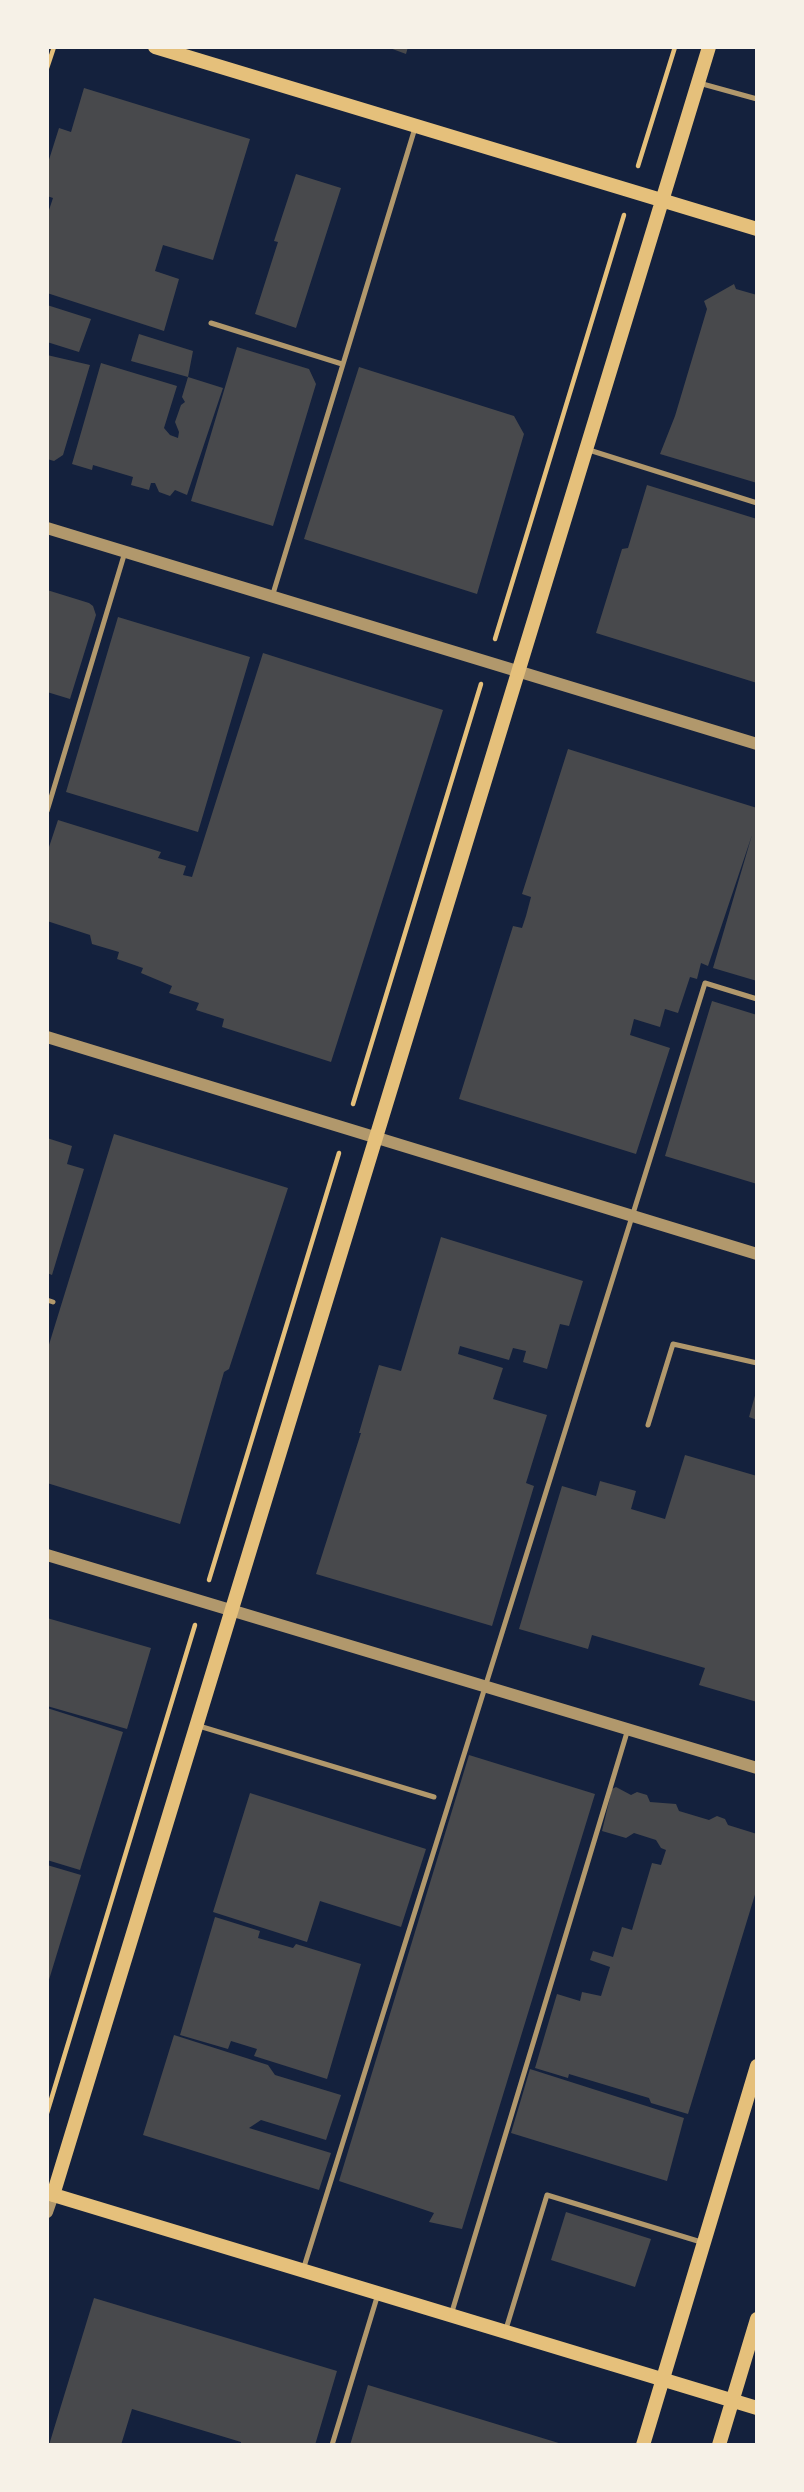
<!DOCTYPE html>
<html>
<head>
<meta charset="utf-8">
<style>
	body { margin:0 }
	#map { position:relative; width:804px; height:2492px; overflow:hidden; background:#14213d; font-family:Literata,serif }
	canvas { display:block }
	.frame { position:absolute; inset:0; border:49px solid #f6f1e7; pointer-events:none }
</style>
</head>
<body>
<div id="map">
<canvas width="804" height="2492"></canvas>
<div class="frame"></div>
</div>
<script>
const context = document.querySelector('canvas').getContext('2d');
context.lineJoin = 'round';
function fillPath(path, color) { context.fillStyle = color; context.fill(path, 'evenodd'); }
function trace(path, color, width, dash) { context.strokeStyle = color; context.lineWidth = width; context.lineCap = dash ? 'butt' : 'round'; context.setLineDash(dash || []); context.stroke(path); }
const building = new Path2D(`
	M387 47H408L406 54Z
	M84 88 250 139 213 260 163 245 155 271 179 279 164 331 47 293V216L53 198 47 196V166L59 128 71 132Z
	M296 174 341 188 296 328 255 314 278 242 274 241Z
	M734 284 736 289 757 295V483L660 454 675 416 707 309 704 301Z
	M47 305 91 319 79 352 47 342Z
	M139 334 193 351 188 377 131 361Z
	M237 347 309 369 316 384 273 526 191 501Z
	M47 355 90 365 63 455 54 461 47 459Z
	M101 363 177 386 164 428 170 435 178 438 179 432 175 422 181 405 185 402 182 397 188 377 223 388 187 495 175 490 170 496 159 492 155 483H151L149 490 131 485 133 477 93 465 92 470 72 464Z
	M359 367 514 416 524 434 477 594 304 539Z
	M647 485 757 519V683L596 633 622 549 628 548Z
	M47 590 89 603 93 606 96 615 70 699 47 692Z
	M118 617 250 657 198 832 66 792Z
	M263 653 443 710 331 1062 222 1027 224 1019 196 1010 199 1003 169 993 172 986 141 973 143 968 117 959 119 952 92 944 90 935 47 921V853L58 820 161 852 158 858 186 866 183 875 192 877Z
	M568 749 757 808V981L713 968 752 835 708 966 701 963 697 979 690 977 678 1013 665 1009 660 1027 634 1019 630 1035 670 1048 636 1154 459 1099 513 926 522 928 526 916 531 897 522 894Z
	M712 1001 757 1015V1184L665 1156Z
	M114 1134 288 1188 229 1369 224 1372 180 1524 47 1483V1351Z
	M47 1138 72 1146 67 1164 84 1169 52 1275 47 1273Z
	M441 1237 583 1281 569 1326 560 1324 547 1369 523 1362 526 1351 513 1348 509 1360 460 1346 458 1354 503 1368 493 1399 547 1415 526 1483 534 1486 492 1626 316 1574 361 1433H359L379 1365 401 1371Z
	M756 1392H757V1420L749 1417Z
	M685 1455 757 1476V1702L699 1685 705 1668 592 1635 588 1649 519 1629 562 1486 596 1496 600 1481 636 1491 631 1509 665 1519Z
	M47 1618 151 1648 127 1729 47 1706Z
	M47 1708 123 1732 80 1870 47 1860Z
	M469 1755 595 1794 462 2229 429 2222 434 2213 339 2181Z
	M616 1787 631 1795 637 1792 647 1795 650 1802 676 1804 679 1811 709 1820 717 1816 725 1819 728 1825 757 1834V1888L688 2114 651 2103 649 2098 569 2074 568 2078 535 2068 557 1994 580 2001 582 1992 601 1996 610 1967 590 1960 593 1951 613 1957 622 1927 632 1930 652 1863 661 1865 666 1850 661 1848 656 1840 634 1833 626 1838 602 1831 612 1789Z
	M250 1793 426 1849 401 1927 320 1901 307 1942 213 1912Z
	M47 1865 81 1875 48 1983H47Z
	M215 1917 260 1931 258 1938 293 1948 296 1944 361 1964 327 2079 254 2056 257 2049 231 2041 228 2049 180 2035Z
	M174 2035 268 2065 275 2075 341 2095 326 2140 261 2120 249 2128 331 2153 319 2190 143 2135Z
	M530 2069 684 2118 667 2181 511 2133Z
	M566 2212 651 2239 635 2287 551 2260Z
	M94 2298 337 2371 315 2445H241V2442L132 2409 121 2445H49Z
	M368 2385 562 2444 561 2445H350Z`);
const path = new Path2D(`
	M47 68 54 47
	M638 166 675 47
	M495 639 624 215
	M353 1104 481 684
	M209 1580 339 1153
	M47 2113 195 1625`);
const service = new Path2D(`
	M699 83 757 99
	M211 323 342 364
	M589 450 757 503
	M272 597 415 128
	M47 811 125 552
	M47 1300 53 1302
	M648 1425 673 1344 757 1363
	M199 1726 434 1797
	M303 2270 705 983 757 999
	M451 2315 628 1729
	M506 2329 547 2195 701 2242
	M332 2445 378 2294`);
const tertiary = new Path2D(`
	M47 528 757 744
	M47 1037 757 1254
	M47 1555 757 1768
	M47 2212 53 2195`);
const secondary = new Path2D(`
	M155 47 757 229
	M47 2193 757 2408
	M53 2195 709 47
	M643 2445 757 2066
	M719 2445 757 2319`);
fillPath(building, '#48494c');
trace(path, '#e5c07b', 4.5);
trace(service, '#b1986c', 5);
trace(tertiary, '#b1986c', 12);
trace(secondary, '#e5c07b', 14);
</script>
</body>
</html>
